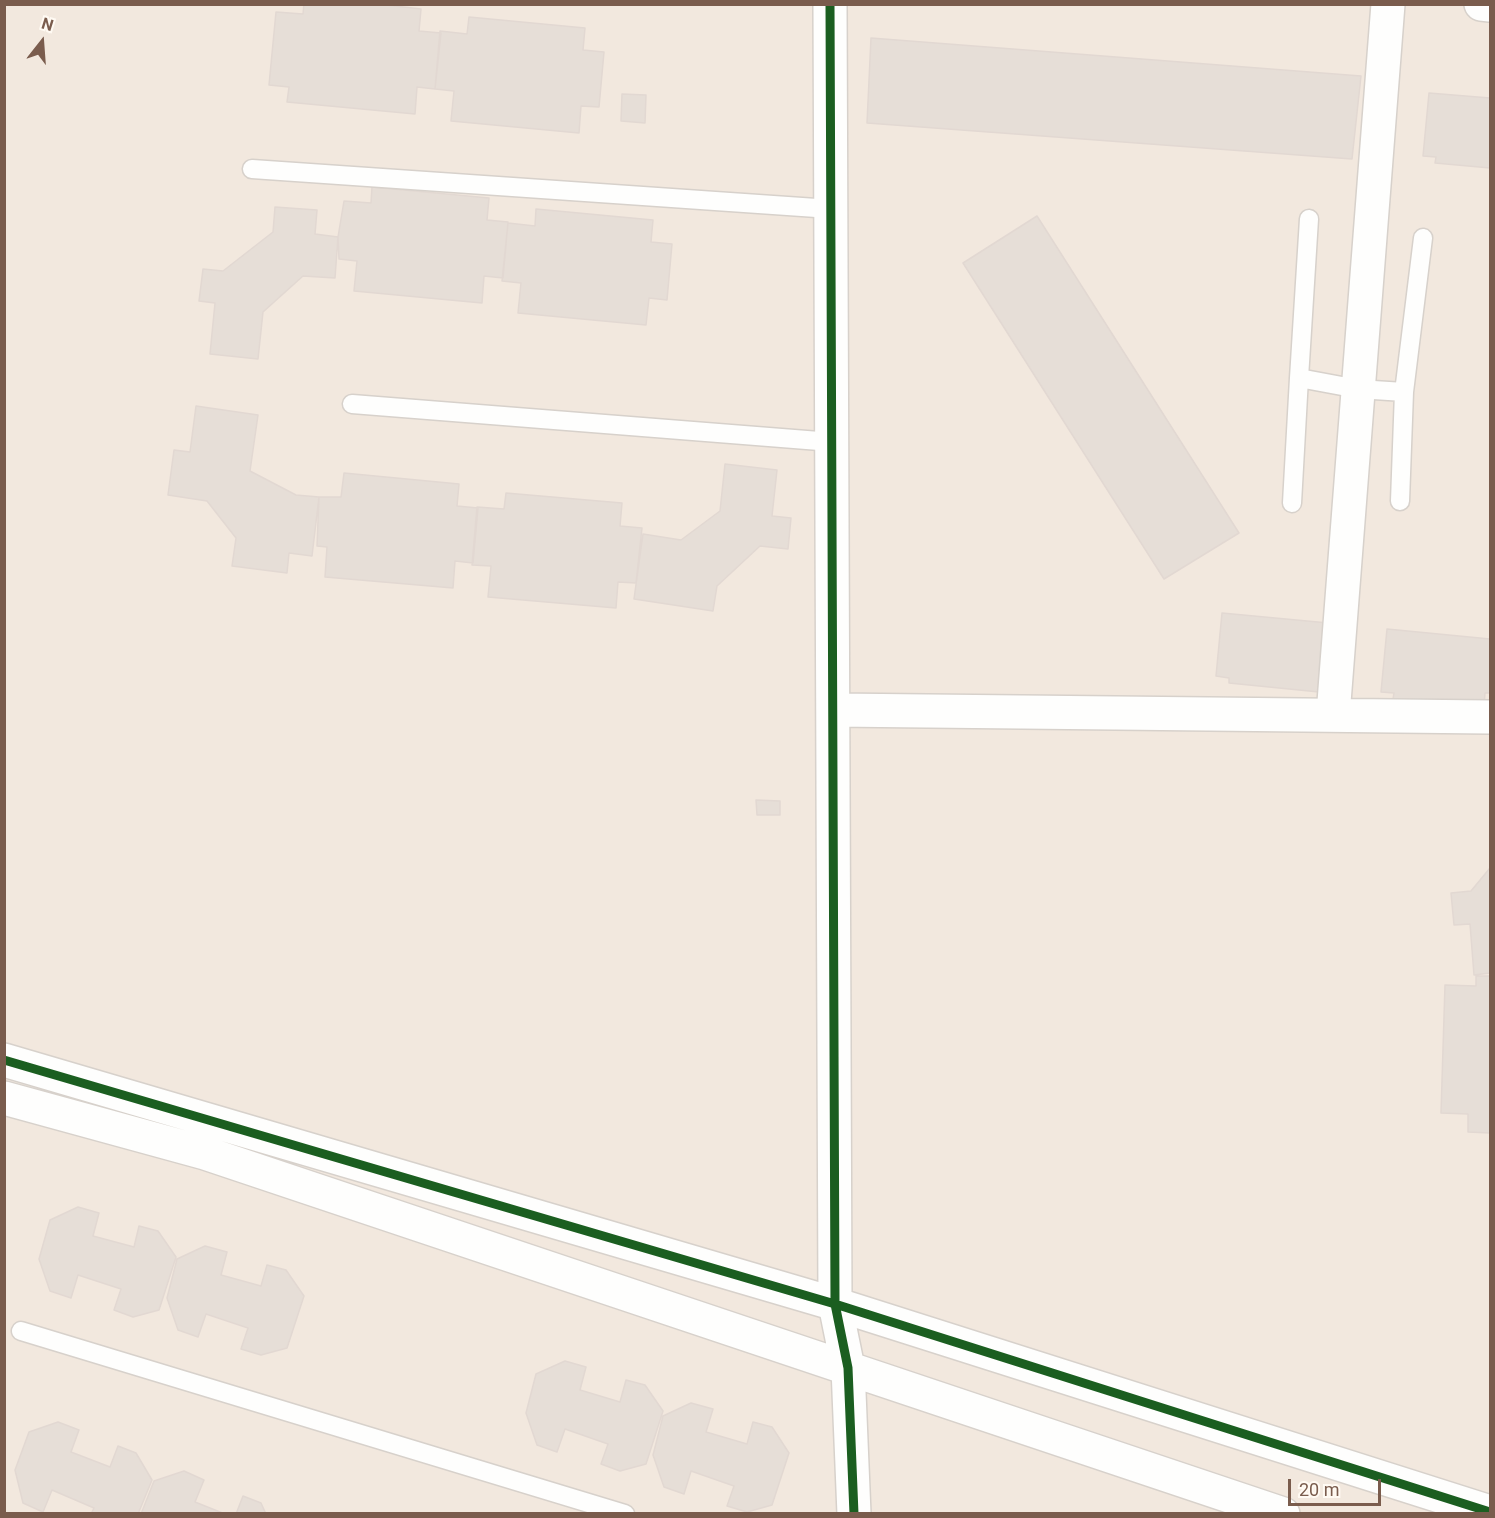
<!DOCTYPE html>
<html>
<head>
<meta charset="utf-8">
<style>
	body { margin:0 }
	#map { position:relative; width:1495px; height:1518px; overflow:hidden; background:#f9f5f0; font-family:Roboto,sans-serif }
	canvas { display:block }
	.frame { position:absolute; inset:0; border:6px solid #7a5c4d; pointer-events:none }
	.north { position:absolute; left:12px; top:12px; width:60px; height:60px; -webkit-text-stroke:4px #fffaf3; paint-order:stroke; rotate:17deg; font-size:16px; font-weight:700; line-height:24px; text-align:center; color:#7a5c4d }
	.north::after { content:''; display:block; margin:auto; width:21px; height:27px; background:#7a5c4d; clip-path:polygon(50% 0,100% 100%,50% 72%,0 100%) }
	.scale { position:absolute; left:1288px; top:1479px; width:93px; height:27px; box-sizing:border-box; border:3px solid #7a5c4d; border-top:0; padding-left:8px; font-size:18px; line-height:21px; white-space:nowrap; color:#7a5c4d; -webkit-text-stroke:4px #fffaf3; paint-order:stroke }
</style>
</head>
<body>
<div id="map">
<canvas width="1495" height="1518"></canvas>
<div class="frame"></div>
<div class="north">N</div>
<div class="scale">20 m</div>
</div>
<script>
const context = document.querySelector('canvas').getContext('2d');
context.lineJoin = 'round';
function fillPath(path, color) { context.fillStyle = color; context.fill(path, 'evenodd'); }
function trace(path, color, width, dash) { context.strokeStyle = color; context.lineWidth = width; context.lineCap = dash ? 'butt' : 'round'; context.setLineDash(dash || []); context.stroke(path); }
const residential = new Path2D(`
	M5 5H1490V1513H5Z`);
const building = new Path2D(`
	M304 4H378L421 9 419 31 441 33 435 89 417 87 415 114 287 102 289 87 269 85 276 12 303 14Z
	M469 17 585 28 583 50 604 52 599 107 581 106 579 133 451 121 454 91 435 89 440 31 467 34Z
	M871 38 1361 76 1352 159 867 123Z
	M1429 93 1490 98V168L1435 163 1436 157 1423 156Z
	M622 94 646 95 645 123 621 121Z
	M372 187 489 198 487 220 508 222 503 278 484 276 482 303 354 291 357 261 339 259 338 237 344 201 371 203Z
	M275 207 317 210 315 234 338 237 335 278 303 276 263 312 258 359 210 354 215 303 199 301 203 269 223 271 273 232Z
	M536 209 653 220 651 242 672 244 667 300 649 298 646 325 518 313 521 283 502 281 508 223 535 226Z
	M1037 216 1239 533 1164 579 963 263Z
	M196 406 258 415 250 471 296 495 319 497 312 556 289 553 287 573 232 566 236 538 207 501 168 495 174 450 190 452Z
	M725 464 777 470 772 516 791 518 788 549 760 546 717 586 713 611 634 599 643 534 681 540 720 511Z
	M344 473 459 484 457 506 478 508 473 563 455 561 453 588 325 577 327 547 317 546 319 497H341Z
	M506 493 622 503 620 526 642 528 636 583 618 582 616 608 488 597 491 566 472 565 477 507 504 509Z
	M1222 613 1339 624 1319 692 1229 683V678L1216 676Z
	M1387 629 1490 639V693H1485L1484 708 1393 699 1394 693 1381 692Z
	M756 800 780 801V815H757Z
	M1490 868V973L1474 975 1470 924 1454 925 1451 893 1471 891Z
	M1476 976H1490V1133L1468 1132V1114L1441 1113 1445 985 1476 986Z
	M78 1207 99 1213 93 1236 134 1247 139 1226 158 1231 176 1257 159 1310 133 1317 114 1310 121 1289 78 1275 71 1298 50 1291 39 1259 50 1220Z
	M205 1246 227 1252 221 1275 261 1286 267 1265 286 1270 304 1296 287 1348 261 1355 241 1349 248 1328 206 1314 198 1337 178 1330 167 1298 177 1259Z
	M565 1361 586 1367 580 1390 620 1402 626 1380 645 1385 663 1411 646 1464 620 1471 601 1464 608 1444 565 1429 557 1452 537 1445 526 1413 536 1374Z
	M691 1403 713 1409 706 1432 747 1444 753 1422 772 1427 789 1453 772 1505 747 1512 727 1506 734 1486 691 1471 684 1494 664 1487 653 1455 663 1416Z
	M58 1422 79 1430 71 1452 110 1467 118 1446 136 1453 152 1480 138 1514H91L94 1508 52 1490 43 1512 23 1503 15 1470 29 1432Z
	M184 1471 204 1480 195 1502 225 1514H141L154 1481Z
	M243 1496 261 1503 266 1514H236Z`);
const lane = new Path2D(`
	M252 169 831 209
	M1309 219 1299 378 1358 389 1404 392 1400 501
	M1404 392 1423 238
	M352 404 832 442
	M1292 503 1299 378
	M21 1331 625 1514`);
const street = new Path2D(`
	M830 4 835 1304 848 1368 854 1514
	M1481 4 1490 5
	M834 710 1490 717
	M1333 715 1388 4
	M4 1060 835 1304 1490 1512
	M4 1098 205 1153 1283 1514`);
const cycleway = new Path2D(`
	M830 4 835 1304 848 1368 854 1514
	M4 1060 835 1304 1490 1512`);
fillPath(residential, '#f2e8de');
fillPath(building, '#e6ded7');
trace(building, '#e2d8d2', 1.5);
trace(lane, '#d7d1cb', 21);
trace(street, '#d7d1cb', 36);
trace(lane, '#fefefd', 18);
trace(street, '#fefefd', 33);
trace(cycleway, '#1b5e20', 9);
</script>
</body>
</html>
